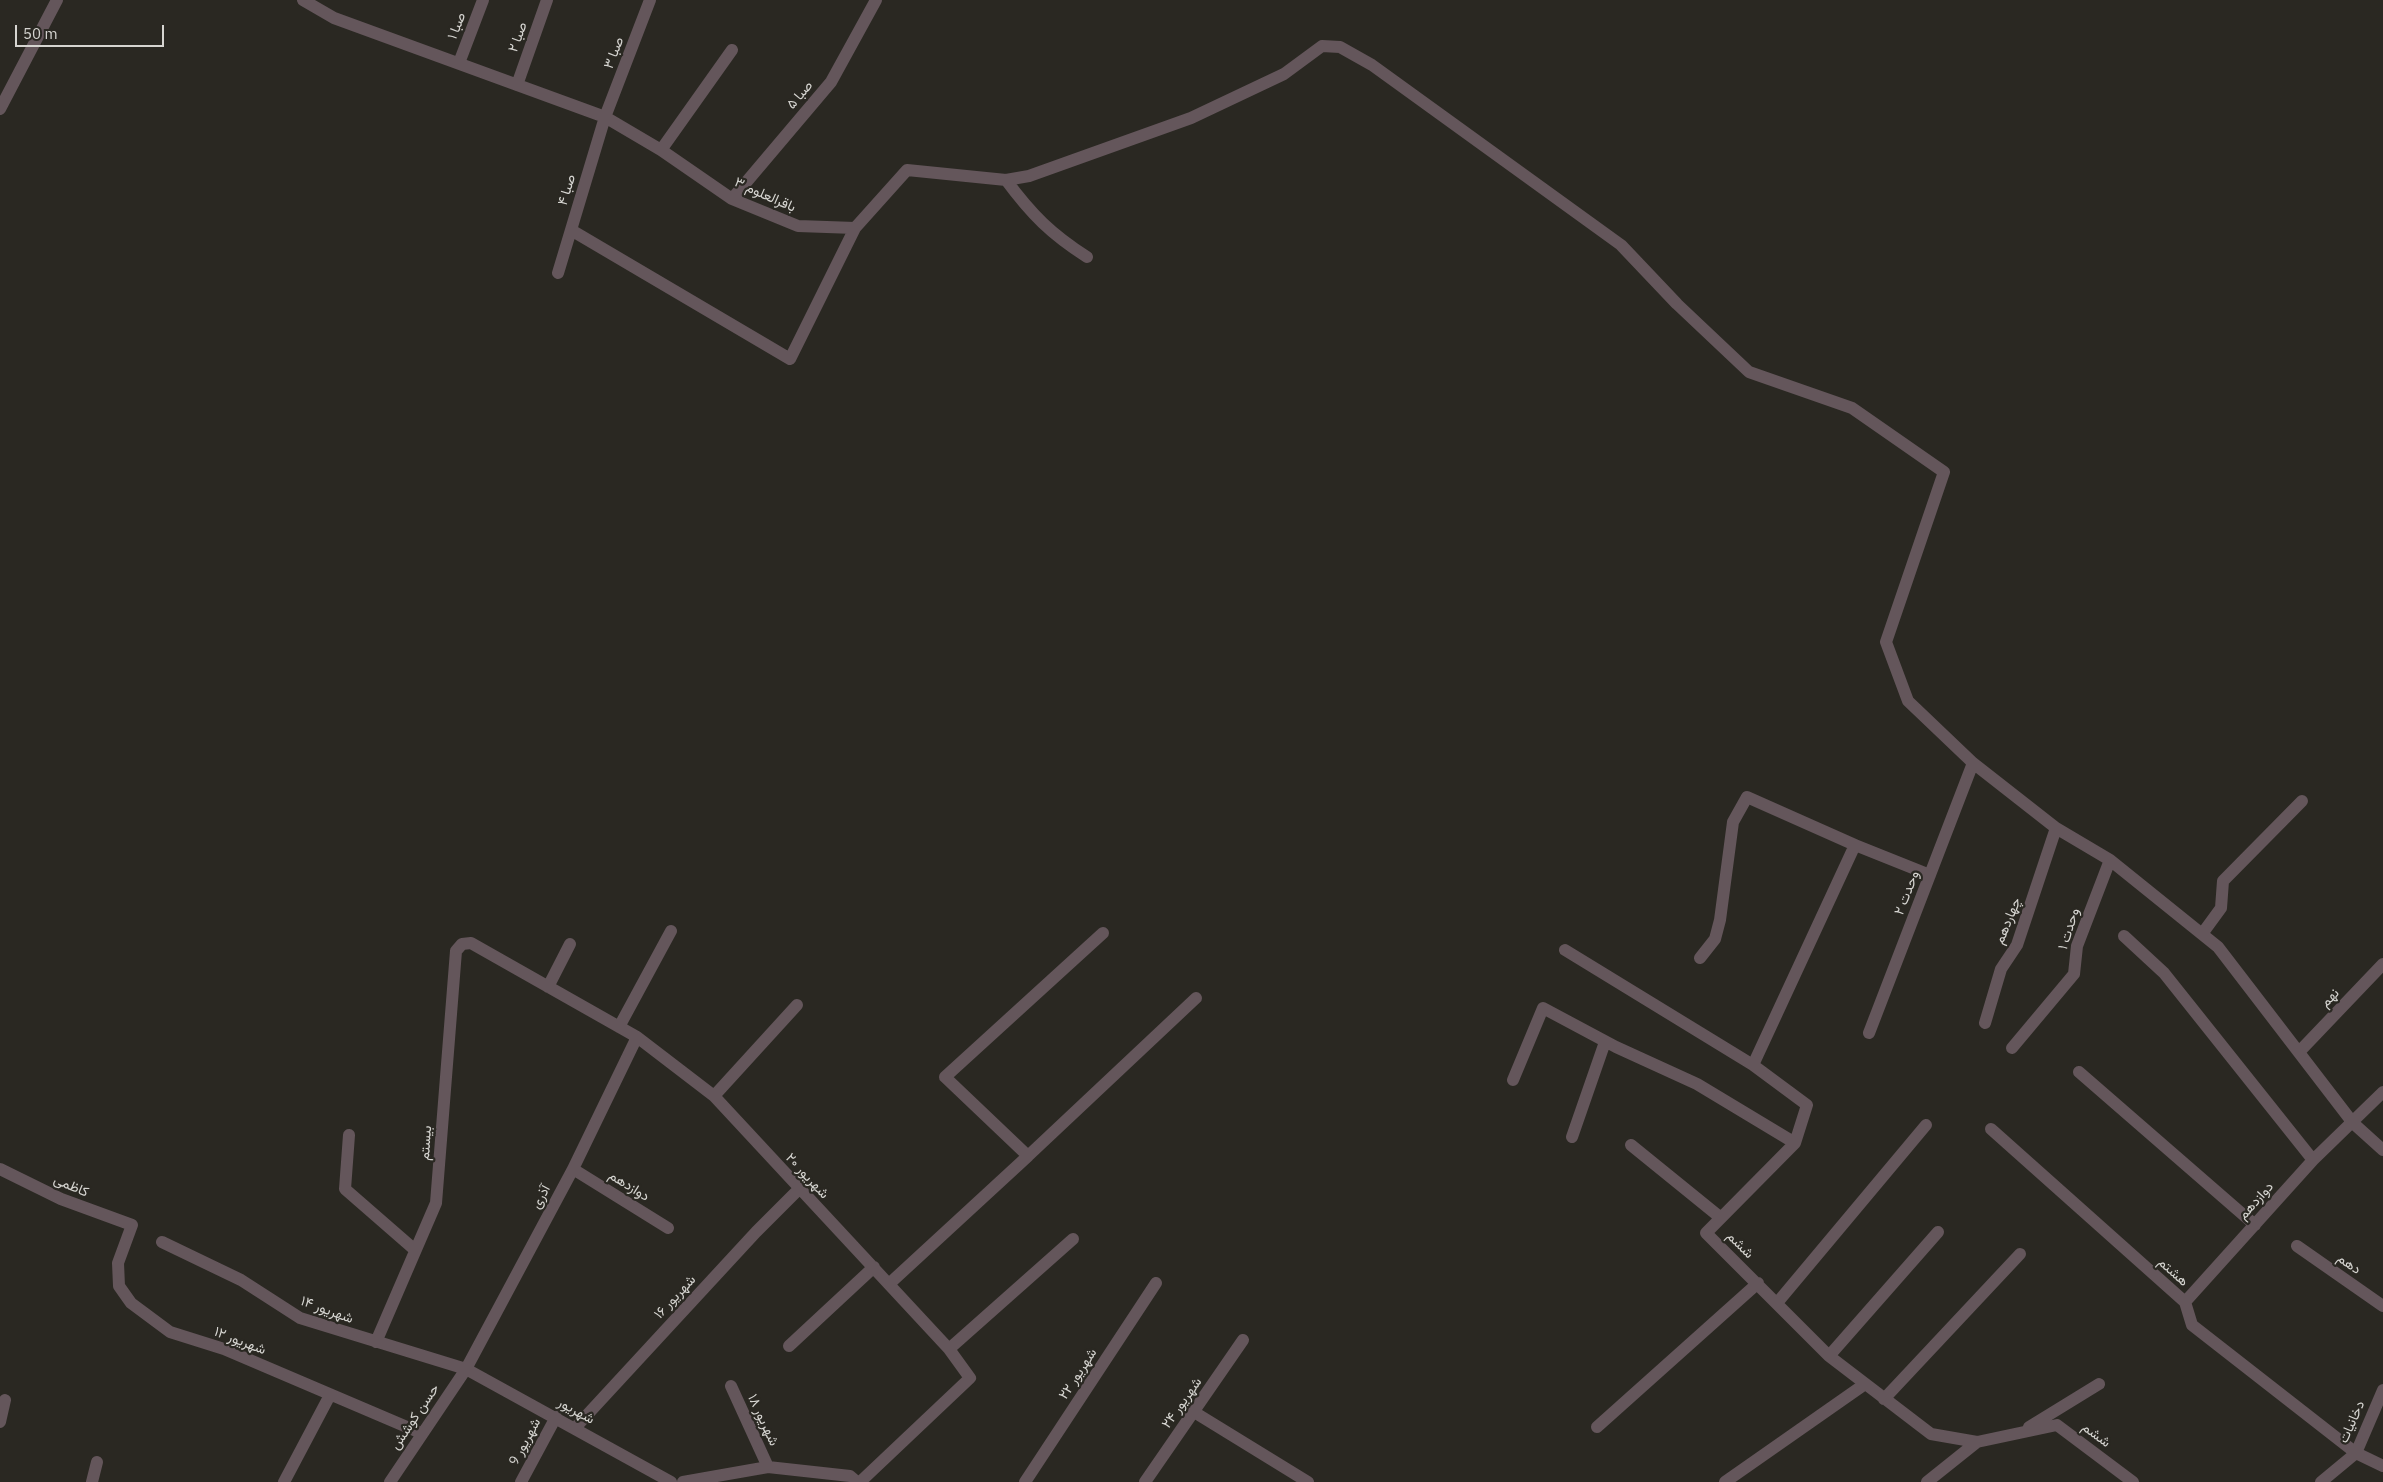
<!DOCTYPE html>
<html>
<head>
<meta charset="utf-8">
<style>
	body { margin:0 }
	#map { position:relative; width:2383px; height:1482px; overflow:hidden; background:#2a2822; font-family:"IBM Plex Sans",sans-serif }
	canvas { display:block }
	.scale { position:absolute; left:15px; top:25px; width:149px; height:22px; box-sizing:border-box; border:2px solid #d6d5d1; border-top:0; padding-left:6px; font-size:15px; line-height:18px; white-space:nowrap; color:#d6d5d1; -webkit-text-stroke:4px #2a2822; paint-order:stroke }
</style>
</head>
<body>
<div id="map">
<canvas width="2383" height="1482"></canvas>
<div class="scale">50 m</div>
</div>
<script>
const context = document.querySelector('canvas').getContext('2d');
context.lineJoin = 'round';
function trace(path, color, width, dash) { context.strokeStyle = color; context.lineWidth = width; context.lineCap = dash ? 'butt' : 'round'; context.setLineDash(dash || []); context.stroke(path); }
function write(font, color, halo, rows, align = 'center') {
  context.font = font + ' "IBM Plex Sans",Vazirmatn,sans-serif'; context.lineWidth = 4.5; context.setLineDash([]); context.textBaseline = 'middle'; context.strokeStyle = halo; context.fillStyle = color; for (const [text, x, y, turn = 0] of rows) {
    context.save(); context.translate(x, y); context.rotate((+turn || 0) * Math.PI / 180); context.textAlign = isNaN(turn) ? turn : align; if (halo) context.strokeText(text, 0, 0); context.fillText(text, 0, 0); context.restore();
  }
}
const minor = new Path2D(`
	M303 0 334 18 605 117 661 150 732 199 798 226 855 228 907 170 1006 180 1029 176 1191 118 1284 74 1322 46 1340 47 1372 65 1621 245 1677 304 1749 372 1852 408 1944 472 1886 642 1908 701 1973 763 2056 828 2110 860 2218 947 2353 1123 2383 1150
	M459 63 483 0
	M517 85 547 0
	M0 109 57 0
	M661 150 732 50
	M1006 180C1032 215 1051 234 1087 257
	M732 199 831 82 876 0
	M571 230 790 359 855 228
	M558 273 605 117 650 0
	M2202 934 2221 908 2223 881 2302 801
	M2124 936 2164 973 2313 1160
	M1565 950 1753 1065
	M1700 958 1715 939 1720 920 1733 822 1747 797 1855 845 1930 875
	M548 987 570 944
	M1985 1023 2001 969 2017 945 2056 828
	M619 1027 671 931
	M1869 1033 1973 763
	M2012 1048 2074 974 2077 946 2110 860
	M2299 1052 2383 964
	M2079 1072 2255 1225
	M1513 1080 1543 1008 1616 1047 1697 1084 1795 1143 1706 1233 1829 1356 1931 1434 1977 1442 2057 1425 2133 1482
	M714 1096 797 1005
	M1991 1129 2185 1302 2192 1325 2356 1453 2383 1466
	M349 1135 345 1189 415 1250
	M1572 1137 1605 1042
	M1795 1143 1807 1105 1753 1065 1855 845
	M1631 1145 1721 1218
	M1028 1156 1196 998
	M0 1169 61 1199 132 1225 118 1263 119 1286 131 1303 170 1332 224 1349 421 1433
	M573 1169 668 1228
	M162 1242 241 1280 300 1318 466 1369 671 1482
	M2297 1246 2383 1306
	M889 1284 1028 1156 945 1077 1103 933
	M2185 1302 2313 1160 2383 1092
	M1777 1303 1926 1125
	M376 1342 436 1203 456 951 462 944 471 943 637 1037 714 1096 949 1349 970 1378 860 1482
	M789 1346 874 1267
	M949 1349 1073 1239
	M1829 1356 1938 1232
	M731 1386 768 1467
	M1884 1399 2020 1254
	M1194 1412 1308 1482
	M0 1422 5 1400
	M1597 1427 1758 1283
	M2029 1427 2099 1384
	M575 1428 756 1232 799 1189
	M92 1482 97 1462
	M284 1482 330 1395
	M390 1482 466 1369 573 1169 637 1037
	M521 1482 556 1417
	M683 1482 768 1467 850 1476 857 1482
	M1025 1482 1156 1283
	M1145 1482 1243 1340
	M1725 1482 1865 1384
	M1927 1482 1977 1442
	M2321 1482 2356 1453 2383 1390`);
const streetNames = [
	["صبا ۱",457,26,-69],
	["صبا ۲",518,37,-70],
	["صبا ۳",614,53,-69],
	["صبا ۵",800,95,-50],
	["صبا ۴",567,190,-73],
	["باقرالعلوم ۳",765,195,24],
	["وحدت ۲",1907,893,-69],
	["چهاردهم",2008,921,-68],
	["وحدت ۱",2069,929,-73],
	["نهم",2330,998,-46],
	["بیستم",426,1143,-86],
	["شهریور ۲۰",807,1176,47],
	["کاظمی",71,1186,23],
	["دوازدهم",629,1186,32],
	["آذری",541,1197,-62],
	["دوازدهم",2256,1201,-48],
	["ششم",1740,1245,45],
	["دهم",2349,1264,35],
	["هشتم",2173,1272,42],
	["شهریور ۱۶",675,1297,-47],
	["شهریور ۱۴",327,1310,20],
	["شهریور ۱۲",240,1341,21],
	["شهریور ۲۲",1078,1374,-57],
	["شهریور ۲۴",1182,1403,-55],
	["شهریور",576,1411,29],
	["حسن کوشش",415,1417,-56],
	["شهریور ۱۸",763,1420,65],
	["دخانیات",2352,1422,-66],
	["ششم",2096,1435,37],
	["شهریور 9",525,1442,-62]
];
trace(minor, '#64565b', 12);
write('14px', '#d6d5d1', '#2a2822', streetNames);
</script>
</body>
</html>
